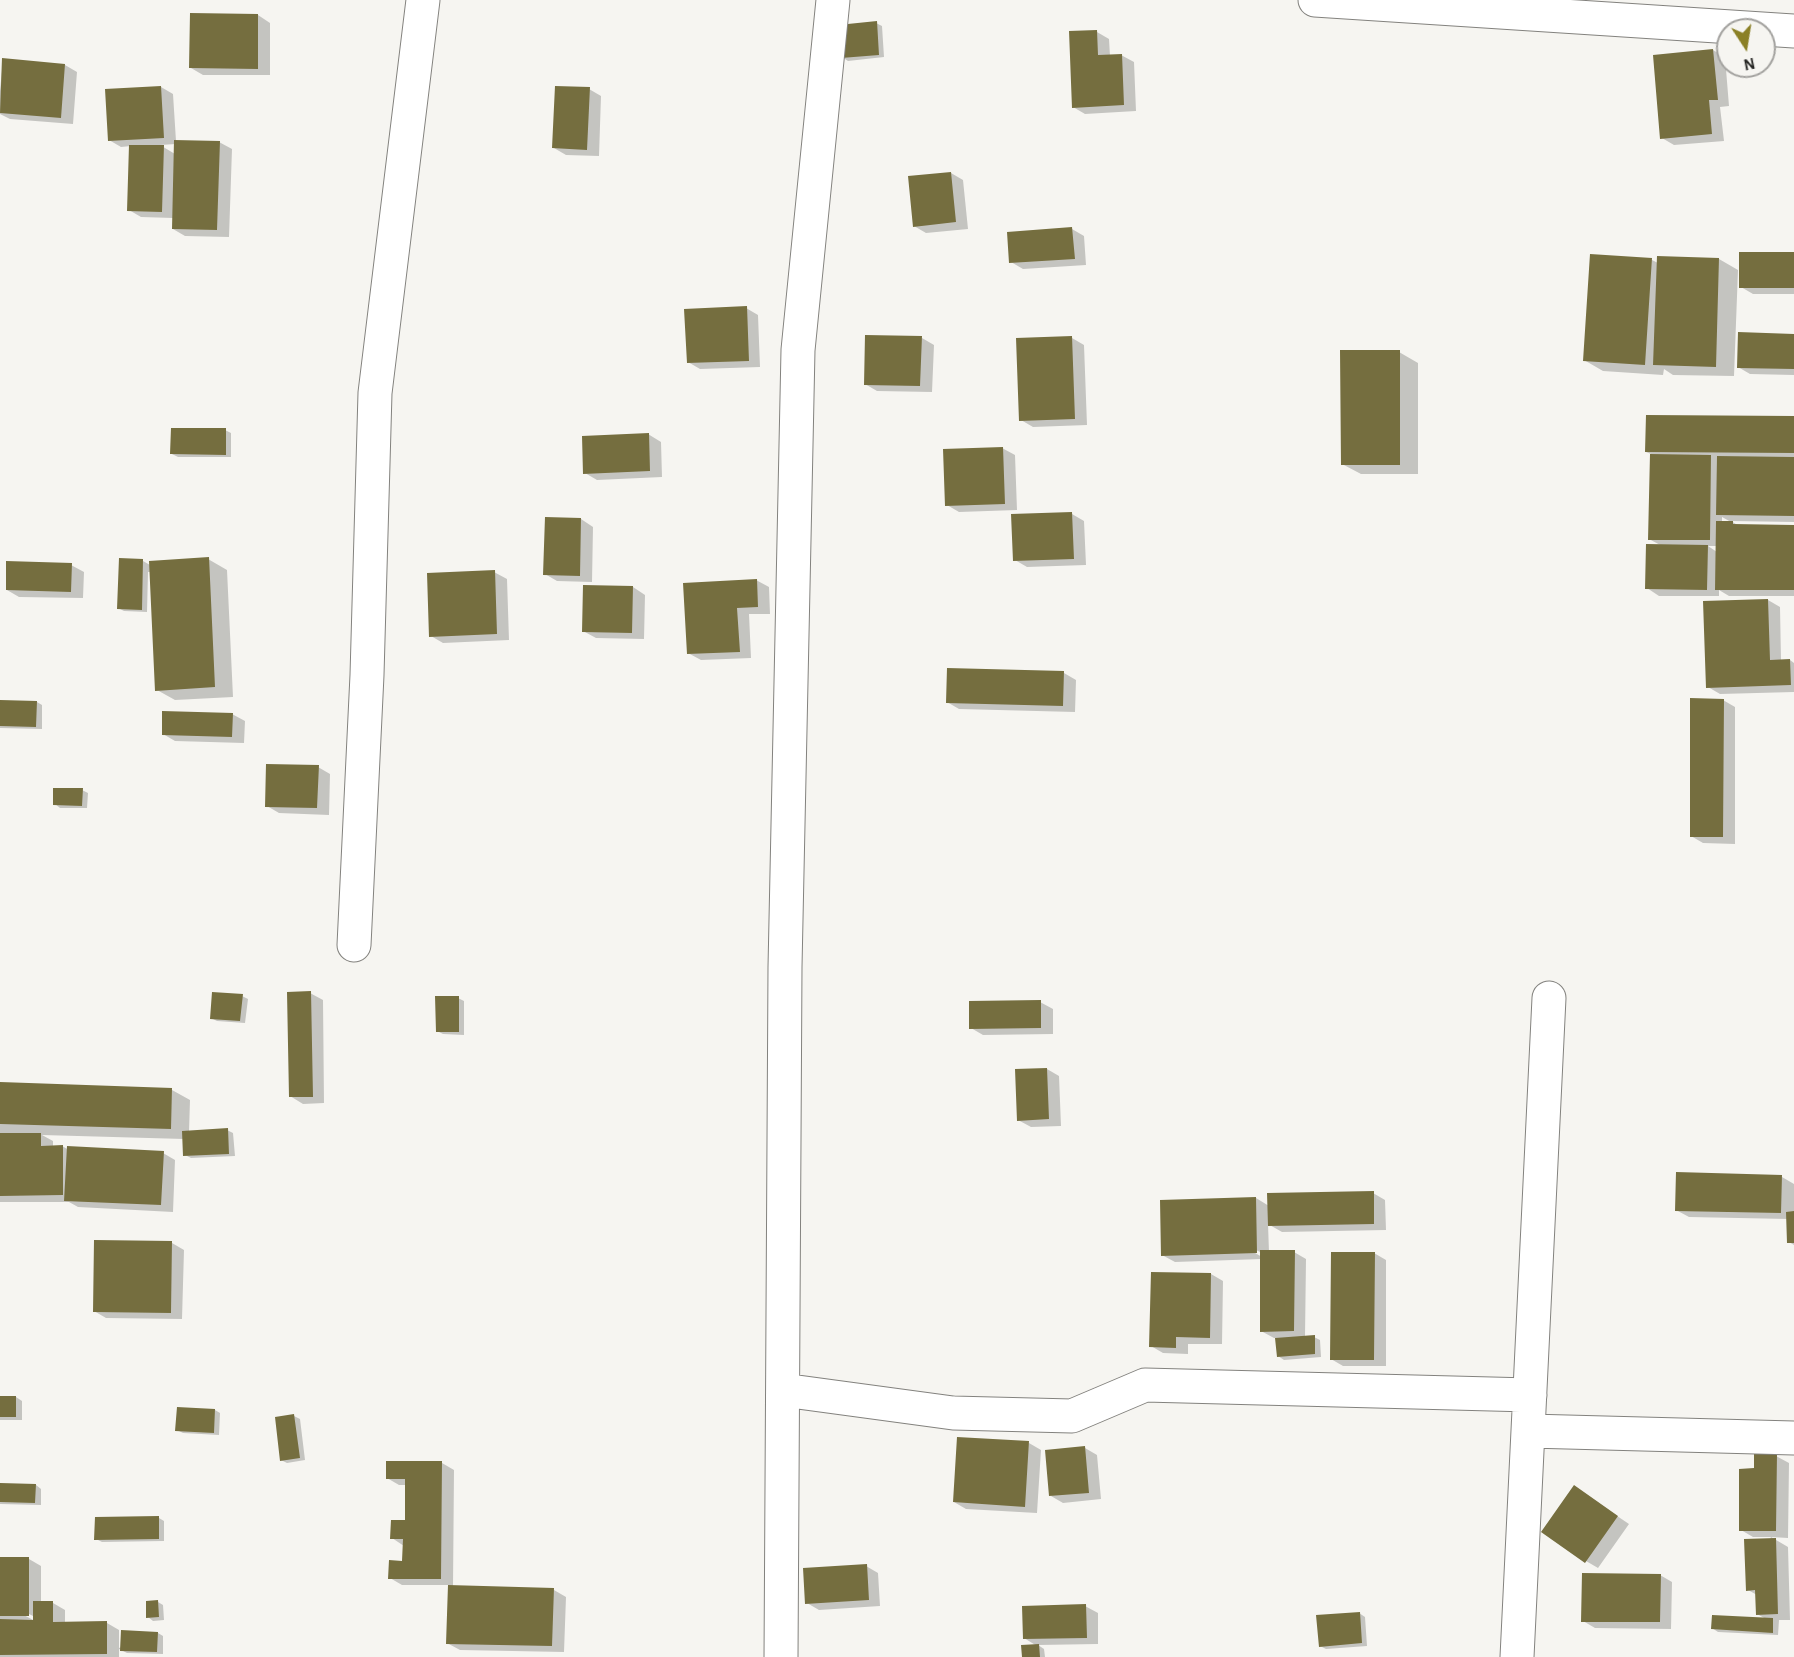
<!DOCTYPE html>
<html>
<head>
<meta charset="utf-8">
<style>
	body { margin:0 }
	#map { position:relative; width:1794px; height:1657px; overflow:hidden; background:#f6f5f1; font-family:"Alegreya Sans",sans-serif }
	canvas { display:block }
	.north { position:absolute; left:1716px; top:18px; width:60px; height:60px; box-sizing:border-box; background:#f6f5f1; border:2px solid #a3a29f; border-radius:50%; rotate:168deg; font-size:16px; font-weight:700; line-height:24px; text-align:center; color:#262624 }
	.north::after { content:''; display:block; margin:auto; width:21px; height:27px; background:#8b8026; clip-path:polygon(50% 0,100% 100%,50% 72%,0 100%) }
</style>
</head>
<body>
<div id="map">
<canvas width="1794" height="1657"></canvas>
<div class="north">N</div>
</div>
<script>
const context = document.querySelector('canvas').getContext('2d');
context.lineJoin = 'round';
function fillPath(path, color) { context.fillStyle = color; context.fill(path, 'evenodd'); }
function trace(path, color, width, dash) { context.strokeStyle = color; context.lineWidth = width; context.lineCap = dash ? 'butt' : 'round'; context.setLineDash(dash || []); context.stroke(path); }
const shadow = new Path2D(`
	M258 15 270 23V75H203L191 68Z
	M876 23 882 26 884 57 848 61 842 57Z
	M1097 32 1109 39 1110 56 1121 55 1134 62 1136 111 1085 114 1073 107Z
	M1713 50 1725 57 1729 106 1720 107 1724 141 1674 145 1662 138Z
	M3 60 65 65 77 72 73 124 10 119 0 114V91Z
	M161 87 173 94 176 141 219 142 232 149 229 237 185 236 173 229V218L141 217 129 210 131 146 121 147 109 140ZM176 144 175 154 160 145Z
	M589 89 601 96 599 156 566 155 554 148Z
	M951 173 963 180 968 229 926 233 914 226Z
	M1072 229 1084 236 1086 265 1023 269 1011 262Z
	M1794 254V294H1753L1741 287Z
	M1592 256 1652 260 1658 263V257L1719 259 1738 270 1734 376 1673 375 1664 369 1663 375 1603 371 1584 360Z
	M746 308 758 315 760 367 700 369 688 362Z
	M1794 336V375L1750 374 1738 367Z
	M922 338 934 345 932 392 877 391 865 384Z
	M1072 338 1084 345 1087 425 1033 427 1021 420Z
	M1399 352 1418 363V474H1361L1342 464Z
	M1794 418V522L1731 521 1739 526H1794V596H1729L1719 590V596H1659L1647 588 1662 546 1649 539 1651 454 1646 452ZM1722 517 1731 522H1722ZM1708 546H1717V552Z
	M225 430 231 433V457H178L172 454Z
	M648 434 661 442 662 477 597 480 585 473Z
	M1002 448 1015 455 1017 510 959 512 947 505Z
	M1072 514 1084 521 1086 565 1027 567 1015 560 1013 516Z
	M547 518 581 519 593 527 592 582 557 581 545 574Z
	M208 559 227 570 233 697 175 700 157 690 151 572H148L147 612 124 611 118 608 143 561 150 565Z
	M71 565 84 572 83 598 19 597 7 590Z
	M494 572 507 579 509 640 443 643 431 636Z
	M756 580 769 587 770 614H749L751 658 701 660 688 653Z
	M633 587 645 595 644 639 596 638 583 631Z
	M1768 600 1780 607 1781 661 1790 660 1794 663V692L1720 694 1708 687Z
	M1064 673 1076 680 1075 712 959 709 947 702Z
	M1723 700 1735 707V844L1703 843 1691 836Z
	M0 701 37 702 42 705V729L0 728Z
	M232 714 245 721 244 743 175 741 163 734Z
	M318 767 330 774 329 815 279 813 267 806Z
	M82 790 88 793 87 808H60L55 804Z
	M310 993 323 1000 324 1103 303 1104 290 1096Z
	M242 996 248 999 245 1023 217 1021 211 1018Z
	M458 998 464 1001V1035L443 1034 437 1031Z
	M1040 1002 1053 1009V1034L983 1035 971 1028Z
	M1047 1069 1059 1076 1061 1126 1031 1127 1018 1120Z
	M0 1084 172 1090 190 1100 189 1132 227 1130 233 1133 235 1156 191 1158 185 1155 184 1139 42 1135 53 1141V1147L62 1146 69 1150 163 1153 175 1160 173 1212 78 1207 69 1202H0Z
	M1782 1177 1794 1184V1245L1789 1242 1788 1219 1689 1217 1676 1210Z
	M1373 1193 1385 1200 1386 1230 1282 1232 1268 1224 1269 1252H1294L1306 1259 1305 1337H1314L1320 1340 1321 1357 1284 1360 1278 1356 1276 1338H1274L1261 1331 1262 1259 1175 1262 1162 1255 1256 1198 1269 1206ZM1252 1248 1262 1253V1257L1250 1250Z
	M172 1243 184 1250 182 1319 106 1318 94 1311Z
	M1374 1253 1386 1260V1366H1343L1331 1359Z
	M1211 1274 1223 1281 1222 1344H1188V1354L1163 1353 1151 1346Z
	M0 1397H16L22 1401V1420H0Z
	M215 1410 220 1413 219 1435 183 1433 177 1430Z
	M294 1416 300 1419 305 1460 287 1463 281 1460Z
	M1029 1443 1041 1450 1037 1513 966 1509 954 1502Z
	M1085 1448 1097 1455 1101 1499 1063 1503 1051 1496Z
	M1776 1456 1789 1463 1788 1538 1771 1537 1788 1547 1790 1620H1779L1778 1635 1718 1632 1712 1628 1766 1619 1757 1614V1595L1748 1590 1771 1537H1753L1741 1530 1756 1470Z
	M442 1463 454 1470 453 1587 554 1590 566 1597 564 1652 460 1650 447 1643 449 1585H402L390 1578 404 1562V1546L392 1538 407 1522V1485H399L387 1478Z
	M0 1484 36 1485 41 1489V1505L0 1504Z
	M1574 1487 1629 1524 1598 1568 1586 1561Z
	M159 1518 164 1521V1541L102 1542 96 1539Z
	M0 1559H29L41 1566V1603H53L65 1610V1623H107L119 1630V1648L158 1633 163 1636V1654L127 1653 119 1649V1657H0ZM23 1611 35 1617V1621L22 1614Z
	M866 1566 878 1573 880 1606 819 1610 807 1603Z
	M1660 1575 1672 1582 1671 1629 1595 1628 1583 1621Z
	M158 1602 163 1605 164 1620 153 1621 148 1617Z
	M1085 1606 1098 1613V1644L1038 1645 1044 1649 1045 1657H1023L1037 1646 1024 1638Z
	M1359 1613 1365 1617 1367 1646 1326 1649 1320 1646Z`);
const building = new Path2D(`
	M190 13 258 14V69L189 68Z
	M877 21 879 55 841 58 838 25Z
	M1097 30 1098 55 1122 54 1124 105 1072 108 1069 31Z
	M1713 49 1718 100H1709L1712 134 1660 139 1653 55Z
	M2 58 65 64 61 118 0 113Z
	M161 86 164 138 108 141 105 89Z
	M555 86 590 87 587 150 552 148Z
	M174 140 220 141 217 230 172 229Z
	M129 145H164L162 212 127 211Z
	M951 172 956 222 913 227 908 176Z
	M1072 227 1075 259 1009 263 1007 232Z
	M1739 252H1794V288H1739Z
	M1590 254 1652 258 1645 365 1583 361Z
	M1657 256 1719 258 1716 367 1653 365Z
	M747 306 749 361 687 363 684 309Z
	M1738 332 1794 334V369L1737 368Z
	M865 335 922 336 920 386 864 385Z
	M1072 336 1075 419 1019 421 1016 338Z
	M1340 350H1400V465H1341Z
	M1646 415 1794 416V453L1645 452Z
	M171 428H226V455L170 454Z
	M649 433 650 471 583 474 582 436Z
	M1003 447 1005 504 945 506 943 449Z
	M1650 454 1711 455 1710 540H1648Z
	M1717 456 1794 457V516L1716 515Z
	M1072 512 1074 559 1013 561 1011 514Z
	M545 517 581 518 580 576 543 575Z
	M1716 521H1733V524L1794 525V590H1715Z
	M1646 544 1708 545 1707 590 1645 589Z
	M209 557 215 687 155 691 149 561Z
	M119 558 143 559 142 610 117 609Z
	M6 561 72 563 71 592 6 590Z
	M495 570 497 634 429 637 427 573Z
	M757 579 758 607 737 608 740 652 687 654 683 583Z
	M583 585 633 586 632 633 582 632Z
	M1768 599 1770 660 1790 659 1791 685 1706 688 1703 601Z
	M947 668 1064 671 1063 706 946 703Z
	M1690 698 1724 699 1723 837H1690Z
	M0 700 37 701 36 727 0 726Z
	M162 711 233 713 232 737 162 735Z
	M266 764 319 765 317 808 265 807Z
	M53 788H83L82 806 53 805Z
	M311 991 313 1097H289L287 992Z
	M212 992 243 994 240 1021 210 1019Z
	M435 996H459V1032H436Z
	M1041 1000V1028L969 1029V1001Z
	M1047 1068 1049 1119 1017 1121 1015 1069Z
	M0 1082 172 1088 171 1129 0 1124Z
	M228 1128 229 1154 183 1156 182 1131Z
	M0 1133H41V1146L63 1145V1195L0 1196Z
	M67 1146 164 1151 161 1205 64 1201Z
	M1676 1172 1782 1175 1781 1213 1675 1211Z
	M1374 1191V1224L1268 1226 1267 1193Z
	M1256 1197 1257 1253 1161 1256 1160 1200Z
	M1794 1211V1243H1787L1786 1212Z
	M94 1240 172 1241 171 1313 93 1312Z
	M1260 1250H1295L1294 1331 1260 1332Z
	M1331 1252H1375L1374 1360H1330Z
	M1151 1272 1211 1273 1210 1338 1176 1337V1348L1149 1347Z
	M1315 1335V1354L1277 1357 1275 1338Z
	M0 1396H16V1417H0Z
	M177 1407 215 1409 214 1433 175 1431Z
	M294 1414 300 1458 280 1461 275 1417Z
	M957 1437 1029 1441 1025 1507 953 1502Z
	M1085 1446 1089 1493 1049 1496 1045 1450Z
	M1754 1454H1777L1776 1531H1739V1469L1754 1468Z
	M386 1461H442L441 1579H388L389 1560 402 1561 403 1539H390L391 1520H405V1479H386Z
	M0 1483 36 1484 35 1503 0 1502Z
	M1574 1485 1618 1516 1585 1563 1541 1532Z
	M159 1516V1539L94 1540 95 1517Z
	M1776 1538 1778 1614 1756 1615 1755 1590 1746 1591 1744 1539Z
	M0 1557H29V1616H0Z
	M867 1564 869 1600 805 1604 803 1568Z
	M1582 1573 1661 1574 1660 1622H1581Z
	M448 1585 554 1588 552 1646 446 1644Z
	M158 1600 159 1617 146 1618V1601Z
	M33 1601H53V1622L107 1621V1654L0 1655V1619L33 1620Z
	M1086 1604 1087 1638 1023 1639 1022 1606Z
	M1360 1612 1362 1643 1319 1647 1316 1615Z
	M1712 1615 1773 1618V1633L1711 1629Z
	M121 1630 158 1632 157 1652 120 1651Z
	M1039 1644 1040 1657H1022L1021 1645Z`);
const minor = new Path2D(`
	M1315 0 1794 31
	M354 945 367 675 375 393 423 0
	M783 1390 953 1413 1072 1416 1145 1385 1530 1395
	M1529 1431 1794 1438
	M781 1657 785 967 798 350 833 0
	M1517 1657 1549 998`);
fillPath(shadow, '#0003');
fillPath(building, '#756e3f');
trace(minor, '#83827e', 35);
trace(minor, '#fff', 33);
</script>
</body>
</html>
